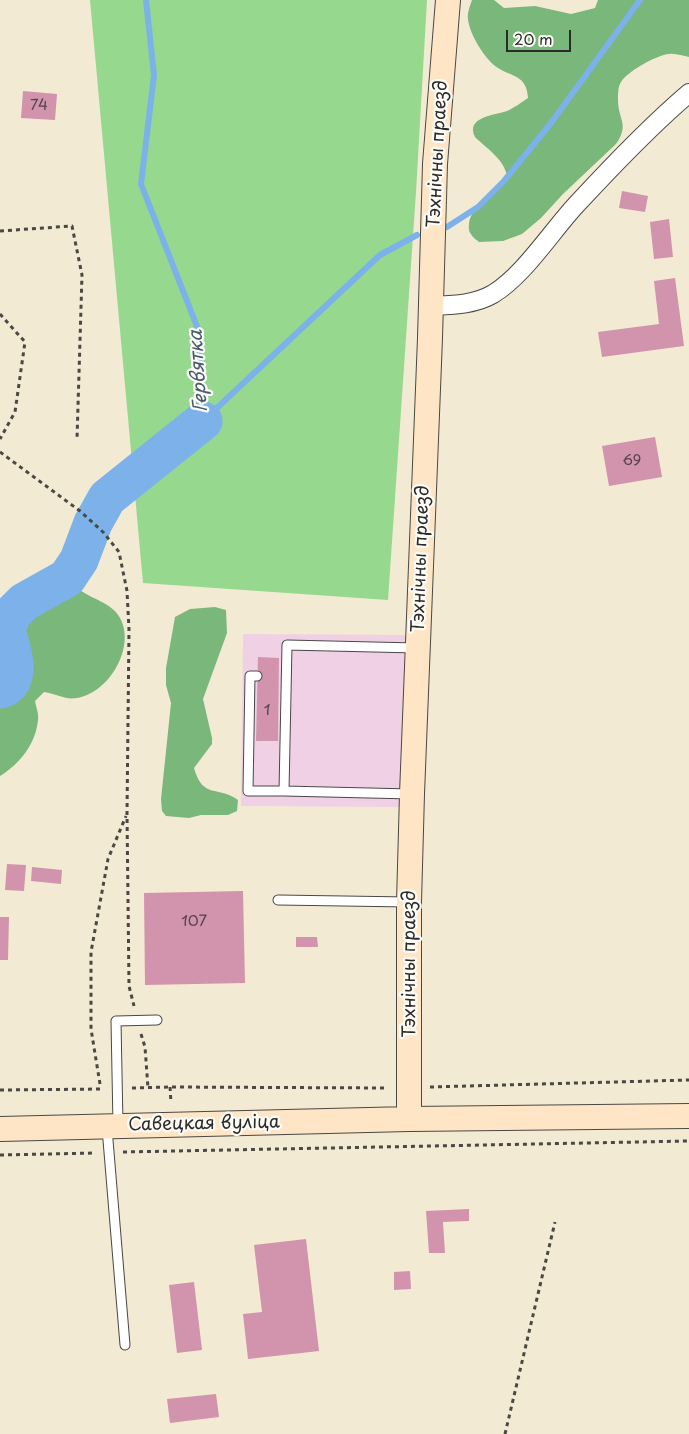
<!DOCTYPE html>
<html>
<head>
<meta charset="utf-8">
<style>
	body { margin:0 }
	#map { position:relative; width:689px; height:1434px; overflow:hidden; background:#f3ead4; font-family:"Playpen Sans",sans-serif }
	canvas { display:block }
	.scale { position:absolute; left:506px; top:30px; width:65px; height:22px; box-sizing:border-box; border:2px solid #2b2b2b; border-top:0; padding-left:6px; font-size:15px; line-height:18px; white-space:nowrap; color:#2b2b2b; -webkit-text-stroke:4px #fdfcf7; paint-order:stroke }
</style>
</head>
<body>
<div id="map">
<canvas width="689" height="1434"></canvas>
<div class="scale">20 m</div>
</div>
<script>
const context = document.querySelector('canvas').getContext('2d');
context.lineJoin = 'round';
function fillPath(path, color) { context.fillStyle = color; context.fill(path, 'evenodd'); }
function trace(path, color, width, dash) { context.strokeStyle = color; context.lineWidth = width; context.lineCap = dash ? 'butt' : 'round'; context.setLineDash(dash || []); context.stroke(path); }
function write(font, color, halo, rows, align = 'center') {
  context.font = font + ' "Playpen Sans",sans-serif'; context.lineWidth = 4.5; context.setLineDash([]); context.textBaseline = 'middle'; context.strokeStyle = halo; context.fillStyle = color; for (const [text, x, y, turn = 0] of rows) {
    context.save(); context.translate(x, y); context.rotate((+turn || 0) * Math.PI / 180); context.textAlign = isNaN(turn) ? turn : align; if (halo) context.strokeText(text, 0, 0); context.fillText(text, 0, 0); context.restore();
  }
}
const built = new Path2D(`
	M243 634 406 635 404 807 241 806Z`);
const green = new Path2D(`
	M90 0H427L416 192 388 600 143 583Z`);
const forest = new Path2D(`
	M472 0H494L504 8 535 6 571 14 595 8 598 0H689V57C683 56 675 53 669 54 657 55 625 72 620 84 618 87 618 96 618 100 618 120 630 124 616 144L563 194 541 218 522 234 503 241 479 242C477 240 472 237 471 234 468 231 469 226 469 223 471 202 512 190 506 172 502 158 485 147 475 137 465 117 495 115 507 111 514 108 522 102 528 98 527 75 512 77 498 68 485 60 469 33 468 19 467 13 470 6 472 0Z
	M46 576C50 576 54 576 57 576 62 578 71 581 75 584 78 586 79 590 83 592 95 600 113 604 120 618 136 647 109 693 77 698 65 700 57 694 44 692L35 701C36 707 39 714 38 720 36 743 20 764 0 776V708L6 701 13 685 9 674 0 666V614L17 595Z
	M215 607 226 610 227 633 203 699 212 738V744L194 768C203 800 218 785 238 800L237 811 228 815H201L189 818 166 816 162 811 161 799 171 703 166 685V668L175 617 190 609Z`);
const stream = new Path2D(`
	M146 0 154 75 141 184 198 329 203 421
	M447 227 478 207 504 181 551 123 640 0
	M203 421 380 255 417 235`);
const river = new Path2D(`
	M0 689C24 684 11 644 5 629L13 613 24 602 67 578 79 560 93 523 107 498 203 421`);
const building = new Path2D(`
	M23 91 57 94 55 120 21 118Z
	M622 191 648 196 645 212 619 208Z
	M669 219 673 257 654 259 650 222Z
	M675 278 684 346 602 357 598 332 659 324 654 281Z
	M655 437 662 477 609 486 602 446Z
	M258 657 279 658 278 741H256Z
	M7 864 26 865 24 891 5 890Z
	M32 867 62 870 61 884 31 881Z
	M243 891 245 983 145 985 144 893Z
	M0 917H9L8 960H0Z
	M296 937H317L318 947H296Z
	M469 1209V1221L443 1222 445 1253H429L426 1211Z
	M306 1239 319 1351 248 1359 243 1314 262 1312 254 1245Z
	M410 1271 411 1289 394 1290V1272Z
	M194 1282 202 1350 177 1353 169 1285Z
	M216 1394 219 1417 170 1423 167 1399Z`);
const path = new Path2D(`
	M0 231 72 226 82 275 77 439
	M0 314 25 342 15 412 0 439
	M0 452 80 511 103 532 119 552 127 591 129 629 127 814 129 986 134 1006
	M141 1034 145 1047 148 1088
	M100 1084 91 1029V952L108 859 126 816
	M170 1087 171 1103
	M430 1087 689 1080
	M132 1088 170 1087 388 1088
	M0 1090 104 1089
	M123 1152 689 1141
	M0 1155 94 1153
	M505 1434 555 1222`);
const lane = new Path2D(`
	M257 676H250L248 791H284
	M412 794 284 791 287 645 417 648
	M278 900 409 902
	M118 1125 116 1021 157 1020
	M107 1128 125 1345`);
const street = new Path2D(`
	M431 306C452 305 474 305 493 294 524 275 551 232 576 205 612 166 649 127 689 93`);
const secondary = new Path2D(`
	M409 1119V902L412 794 430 338 435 164 448 0
	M0 1129 409 1119 689 1116`);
const numberNames = [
	["74",39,106],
	["69",632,461],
	["1",267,711],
	["107",194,922]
];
const streetNames = [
	["Тэхнічны праезд",438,154,-87],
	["Тэхнічны праезд",421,559,-88],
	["Тэхнічны праезд",410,964,-90],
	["Савецкая вуліца",204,1124,-1]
];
const waterNames = [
	["Гервятка",199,371,-94]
];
fillPath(built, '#f0d0e5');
fillPath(green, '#97d88f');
fillPath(forest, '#79b87a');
trace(stream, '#7cb1ea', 6);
trace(river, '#7cb1ea', 39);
fillPath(building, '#d293ad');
trace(lane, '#494844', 11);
trace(street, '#494844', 20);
trace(secondary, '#494844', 26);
trace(path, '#494844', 3, [4, 4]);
trace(lane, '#fff', 9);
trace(street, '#fff', 18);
trace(secondary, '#fde5c5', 24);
write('15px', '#55454c', null, numberNames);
write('18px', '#2b2b2b', '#fdfcf7', streetNames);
write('italic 19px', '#475a6e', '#fdfcf7', waterNames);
</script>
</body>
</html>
